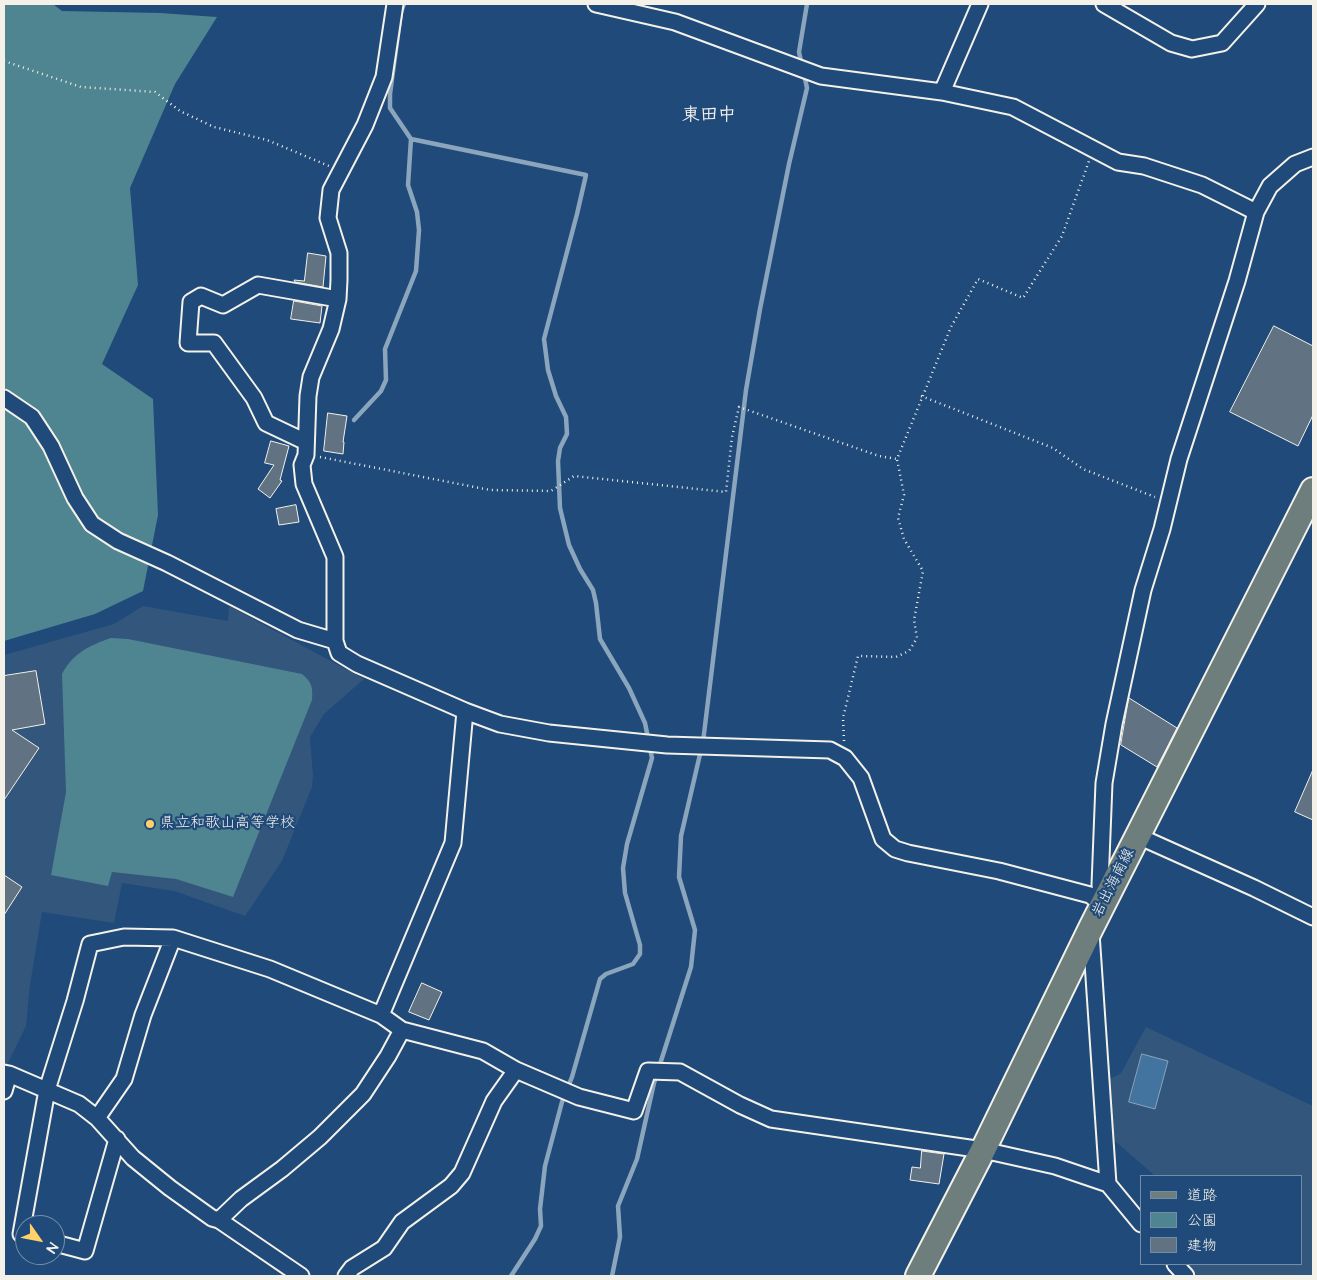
<!DOCTYPE html>
<html>
<head>
<meta charset="utf-8">
<style>
	body { margin:0 }
	#map { position:relative; width:1317px; height:1280px; overflow:hidden; background:#1f4a7a; font-family:"Architects Daughter","Klee One",sans-serif }
	canvas { display:block }
	.frame { position:absolute; inset:0; border:5px solid #f4f1e8; pointer-events:none }
	.legend { position:absolute; left:1140px; top:1175px; width:162px; height:90px; box-sizing:border-box; background:#1f4a7a; border:1px solid #748da6; margin:0; padding:6px 9px; list-style:none; font-size:15px; color:#f4f1e8 }
	.legend li { display:flex; align-items:center; gap:10px; height:25px }
	.legend b { width:25px; border:1px solid #748da6 }
	.north { position:absolute; left:15px; top:1215px; width:50px; height:50px; box-sizing:border-box; background:#1f4a7a; border:1px solid #748da6; border-radius:50%; rotate:123deg; font-size:14px; font-weight:700; line-height:20px; text-align:center; color:#f4f1e8 }
	.north::after { content:''; display:block; margin:auto; width:18px; height:22px; background:#ffd166; clip-path:polygon(50% 0,100% 100%,50% 72%,0 100%) }
</style>
</head>
<body>
<div id="map">
<canvas width="1317" height="1280"></canvas>
<div class="frame"></div>
<ul class="legend">
<li><b style="height:6px;background:#6d7e7c"></b>道路</li>
<li><b style="height:14px;background:#4f8491"></b>公園</li>
<li><b style="height:14px;background:#617382"></b>建物</li>
</ul>
<div class="north">N</div>
</div>
<script>
const context = document.querySelector('canvas').getContext('2d');
context.lineJoin = 'round';
function fillPath(path, color) { context.fillStyle = color; context.fill(path, 'evenodd'); }
function trace(path, color, width, dash) { context.strokeStyle = color; context.lineWidth = width; context.lineCap = dash ? 'butt' : 'round'; context.setLineDash(dash || []); context.stroke(path); }
function write(font, color, halo, rows, align = 'center') {
  context.font = font + ' "Architects Daughter","Klee One",sans-serif'; context.lineWidth = 4.5; context.setLineDash([]); context.textBaseline = 'middle'; context.strokeStyle = halo; context.fillStyle = color; for (const [text, x, y, turn = 0] of rows) {
    context.save(); context.translate(x, y); context.rotate((+turn || 0) * Math.PI / 180); context.textAlign = isNaN(turn) ? turn : align; if (halo) context.strokeText(text, 0, 0); context.fillText(text, 0, 0); context.restore();
  }
}
const built = new Path2D(`
	M143 606 228 621 229 606 364 679 324 714 310 737 313 776 312 787 282 861 245 916 174 891 122 883 114 923 42 912 30 985 26 1026 7 1065 4 1064V655L114 624Z
	M1146 1027 1313 1106V1276H1198L1185 1264H1301V1176H1155L1115 1141 1106 1081 1121 1073Z`);
const green = new Path2D(`
	M4 4H53L62 11 160 13 217 17 175 84 130 188 138 285 102 364 153 399 158 515 143 591 95 614 4 641Z
	M111 638 128 639 302 674C312 682 313 688 312 700L233 897 176 879 112 872 108 886 51 875 66 792 62 674C73 653 90 645 111 638Z`);
const water = new Path2D(`
	M1142 1054 1168 1061 1155 1109 1129 1102Z`);
const stream = new Path2D(`
	M802 66 799 52 807 4
	M411 139 586 175 577 214 544 339 548 370 556 396 566 417 567 434 560 448 558 461 560 508 569 545 580 569 593 590 596 603 600 639 629 688 645 723 652 758 627 844 623 868 625 893 640 945V954L633 964 606 974 600 979 572 1077 562 1102 545 1166 540 1209 541 1226 535 1239 511 1276
	M354 420 381 391 386 380 385 349 416 271 419 230 417 212 408 185 411 139 390 108V94L401 12 404 4
	M703 742 746 390 760 309 789 164 807 88 804 74
	M612 1276 620 1237 618 1206 637 1159 654 1083 691 967 695 930 679 877 681 836 701 750`);
const building = new Path2D(`
	M308 253 326 256 323 287 295 282 294 280 304 281Z
	M294 301 322 306 320 323 291 319Z
	M1274 326 1313 346V415L1298 446 1230 412Z
	M328 413 347 416 343 442H344L343 454 324 451Z
	M271 441 289 446 280 480 282 481 270 498 258 489 274 465 265 463Z
	M296 505 299 522 279 525 276 509Z
	M36 671 45 724 12 730 39 748 4 800V676Z
	M1129 698 1177 728 1157 767 1121 745Z
	M1313 770V820L1295 812Z
	M4 875 22 887 4 915Z
	M422 983 442 992 429 1020 409 1012Z
	M922 1151 944 1154 939 1184 910 1180 912 1167 920 1168Z`);
const path = new Path2D(`
	M4 61 81 87 155 92 180 111 214 127 267 140 329 166
	M921 396 1053 448 1083 469 1155 497
	M320 457 490 490 551 491 574 476 726 492 732 437 739 407 879 456 897 459
	M844 741 843 718 858 656 896 657 909 651 917 638 914 620 923 571 904 539 898 518 904 495 897 459 951 327 978 279 1023 298 1062 236 1089 161`);
const street = new Path2D(`
	M395 4 384 77 365 125 331 190 328 218 339 253V280L338 299 331 329 311 377 308 396 306 455 302 465 304 484 335 557V641L339 653 357 664 465 711 500 724 549 733 667 745 830 750 845 758 861 778 883 839 895 849 908 853 999 871 1090 895 1103 905
	M596 4 675 22 821 76 942 92 1013 107 1118 162 1144 166 1202 185 1256 212
	M1104 4 1171 43 1192 49 1222 43 1257 4
	M942 92 980 4
	M4 398 32 417 51 446 75 498 92 524 118 541 167 563 298 630 335 641
	M306 442 266 423 254 398 214 343H188L191 302 201 296 223 305 258 285 338 299
	M1138 836 1254 888 1313 917
	M1102 903 1100 885 1104 783 1114 724 1143 590 1162 529 1179 459 1237 281 1256 212 1270 186 1295 164 1313 157
	M1091 933 1108 1184
	M381 1015 453 843 465 711
	M4 1073 9 1074 79 1104 97 1118 133 1158 170 1188 212 1218 219 1220 301 1276
	M4 1091 9 1074
	M97 1118 124 1079 143 1015 173 938
	M219 1220 241 1199 282 1169 320 1137 363 1094 388 1056 402 1030
	M25 1235 21 1234 47 1090 75 1001 90 944 124 937 173 938 270 969 381 1015 402 1030 483 1051 516 1070 579 1097 634 1111 648 1071 680 1072 740 1105 771 1119 983 1150 1055 1166 1108 1184 1141 1224
	M55 1243 85 1251 117 1139
	M1175 1264 1186 1276
	M346 1276 352 1268 384 1248 402 1222 451 1186 462 1173 494 1101 516 1070`);
const primary = new Path2D(`
	M918 1276 983 1150 1091 928 1313 490`);
const markers = [
	[150,824,5,"#ffd166"]
];
const poiNames = [
	["県立和歌山高等学校",160,824]
];
const streetNames = [
	["岩出海南線",1114,883,-63]
];
const quarterNames = [
	["東田中",709,116]
];
fillPath(built, '#33567c');
fillPath(green, '#4f8491');
fillPath(water, '#43739f');
trace(water, '#8aa5bc', 1);
trace(stream, '#8aa5bc', 4.5);
fillPath(building, '#617382');
trace(building, '#f4f1e8', 1);
trace(street, '#f4f1e8', 19);
trace(primary, '#f4f1e8', 28);
trace(path, '#f4f1e8', 2.5, [1, 4]);
trace(street, '#1f4a7a', 15);
trace(primary, '#6d7e7c', 24);
for (const [x, y, r, color] of markers) { const dot = new Path2D(); dot.arc(x, y, r, 0, 2 * Math.PI); context.fillStyle = color; context.fill(dot); trace(dot, '#1f4a7a', 2); }
write('15px', '#f4f1e8', '#1f4a7a', poiNames, 'left');
write('15px', '#f4f1e8', '#1f4a7a', streetNames);
write('bold 18px', '#f4f1e8', '#1f4a7a', quarterNames);
</script>
</body>
</html>
